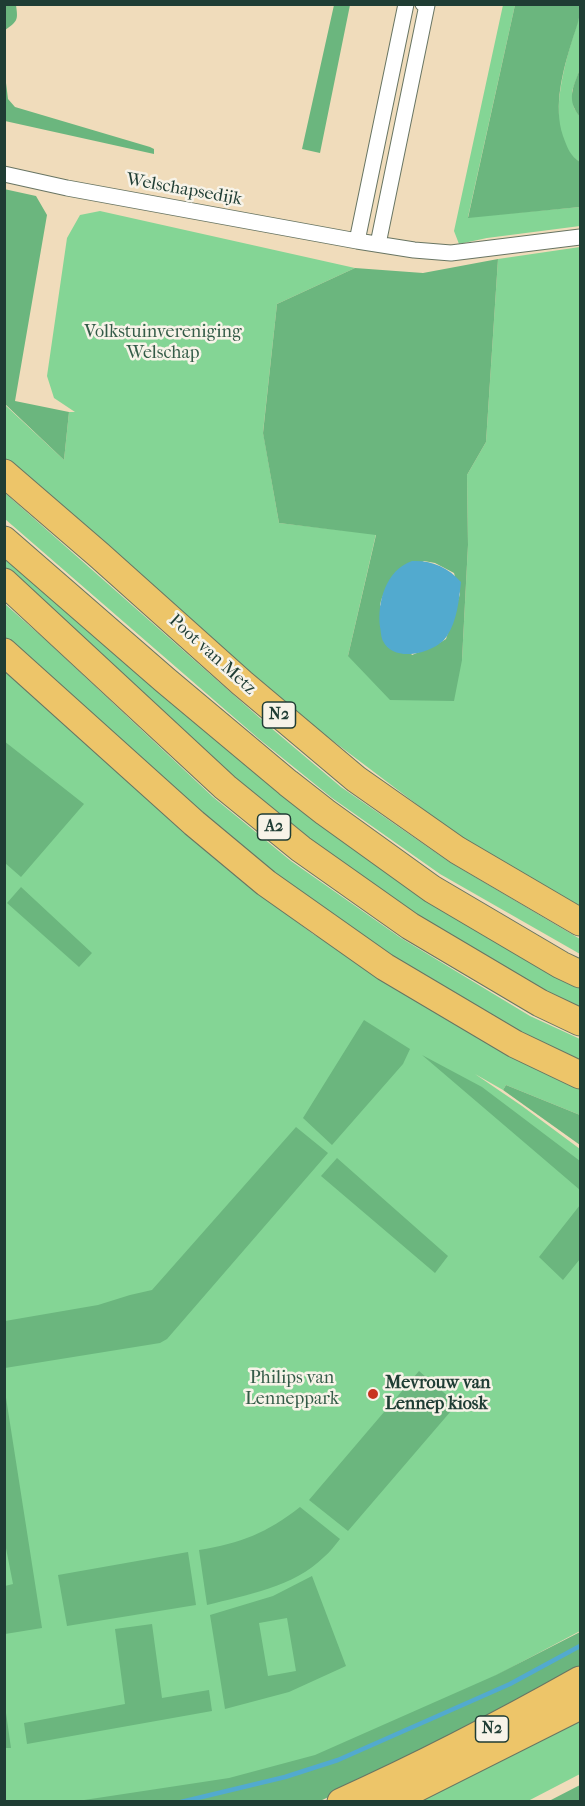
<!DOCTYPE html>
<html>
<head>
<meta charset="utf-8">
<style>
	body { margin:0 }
	#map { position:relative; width:585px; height:1806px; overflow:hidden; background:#f0dcbb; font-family:"IM FELL French Canon",serif }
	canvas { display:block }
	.frame { position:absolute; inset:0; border:6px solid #1f3d34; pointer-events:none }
</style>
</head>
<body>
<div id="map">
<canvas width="585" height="1806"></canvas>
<div class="frame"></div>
</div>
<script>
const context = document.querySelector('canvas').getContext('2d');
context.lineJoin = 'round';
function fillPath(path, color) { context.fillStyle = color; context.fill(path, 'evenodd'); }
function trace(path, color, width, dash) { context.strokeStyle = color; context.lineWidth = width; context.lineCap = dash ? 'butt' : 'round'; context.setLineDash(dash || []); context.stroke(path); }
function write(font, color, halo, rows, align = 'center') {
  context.font = font + ' "IM FELL French Canon",serif'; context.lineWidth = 5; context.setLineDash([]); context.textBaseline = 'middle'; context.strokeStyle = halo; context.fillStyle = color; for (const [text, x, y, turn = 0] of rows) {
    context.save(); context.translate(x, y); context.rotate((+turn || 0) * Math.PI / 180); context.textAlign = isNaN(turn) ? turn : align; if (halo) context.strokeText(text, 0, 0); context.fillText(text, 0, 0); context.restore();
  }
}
const green = new Path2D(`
	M503 5H515L468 217 580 207V226L487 238 459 244 454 231Z
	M580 14V69L572 91 574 108 580 117V162C538 137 569 50 580 14Z
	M100 211 355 268 277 304 263 432 279 523 376 534 348 656 462 660 468 545 467 475 486 442 498 259 580 247V913L451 837 419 806 329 738 291 714 5 459 4 404 64 460 69 412H75L54 398 47 376 67 238 80 215Z
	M5 493 270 727 341 787 448 861 580 939V954L440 874 332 798 259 739 5 519Z
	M4 552 245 760 580 985V1011L415 917 306 841 231 779 5 569Z
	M5 604 49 643 213 797 291 861 401 938 530 1016 580 1039V1065L388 959 276 880 5 639Z
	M5 662 188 829 226 868 313 934 580 1083V1115L506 1085 503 1090 475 1074 522 1106 580 1149V1631L403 1725 218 1792 170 1802 5 1801Z
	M580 1713V1774L528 1801 403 1802Z`);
const forest = new Path2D(`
	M5 4 16 5C18 20 18 21 5 30Z
	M334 5H350L320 153 302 149Z
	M515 5H580C581 17 576 28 572 41 563 70 553 106 563 136 567 147 570 156 580 162V207L468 218Z
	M4 67 8 99 15 107 150 147 154 149V154L5 121Z
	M580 69V117C566 100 573 87 580 69Z
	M4 189 36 196 47 215 15 401 69 412 64 460 5 404Z
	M498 259 486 442 467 475 468 545 462 660 454 701 390 700 348 656 376 535 279 523 263 433 277 304 355 268 423 273ZM424 561 435 563 454 573 460 594 446 639 436 645 412 655 380 605C386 579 402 574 424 561Z
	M4 741 84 804 21 877 5 863Z
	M21 887 92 953 79 967 7 903Z
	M364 1020 410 1049 403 1064 332 1145 303 1118Z
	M422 1055 482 1087 580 1161V1190Z
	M506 1085 580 1115V1145L503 1090Z
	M296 1127 328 1153 167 1339 160 1343 5 1368V1321L98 1305 130 1295 152 1290Z
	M337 1158 448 1256 435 1273 321 1176Z
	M580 1205V1259L563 1280 539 1257Z
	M419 1371 457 1404 348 1531 309 1500Z
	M4 1385 42 1628 5 1634V1586L13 1584 4 1538Z
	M300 1507 340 1539C335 1545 330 1552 324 1557 294 1587 246 1595 207 1605L199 1550C241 1543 267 1533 300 1507Z
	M188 1552 196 1605 67 1626 58 1575Z
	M312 1576 346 1666 289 1692 225 1709 210 1615 273 1596ZM287 1618 296 1671 268 1676 259 1623Z
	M152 1624 162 1698 209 1690 212 1711 27 1744 24 1723 125 1704 115 1629Z
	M580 1632V1670L430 1750 320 1801 71 1802 229 1778 315 1755 496 1675Z
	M4 1706H5L11 1748H5Z
	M580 1785V1801H549Z`);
const water = new Path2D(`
	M412 561C431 560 448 567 461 582 459 600 457 621 447 636 436 653 394 664 383 641 381 638 381 631 380 627 377 602 386 570 412 561Z`);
const stream = new Path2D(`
	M181 1802 285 1777 338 1760 510 1684 580 1646`);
const street = new Path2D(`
	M4 174 67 188 357 241 414 250 451 253 580 237
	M357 241 406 4
	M378 244 427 5 423 4`);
const highway = new Path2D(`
	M4 473 99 555 242 683 356 779 457 850 580 922
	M4 540 165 680 288 783 325 812 432 889 561 965 580 974
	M4 582 225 787 301 849 410 926 540 1003 580 1022
	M4 652 194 823 266 883 385 967 515 1044 580 1075
	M341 1802C423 1765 502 1724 580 1680
	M389 1802 580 1706`);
const markers = [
	[373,1394,6,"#c8321e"]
];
const shields = [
	[279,715,33],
	[274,827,33],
	[492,1729,33]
];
const shieldNames = [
	["N2",279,715],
	["A2",274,827],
	["N2",492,1729]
];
const streetNames = [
	["Welschapsedijk",184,190,10],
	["Poot van Metz",212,655,42]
];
const parkNames = [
	["Volkstuinvereniging",163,333],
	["Welschap",163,354],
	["Philips van",292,1379],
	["Lenneppark",292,1400]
];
const poiNames = [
	["Mevrouw van",385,1384],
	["Lennep kiosk",385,1405]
];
fillPath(green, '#84d595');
fillPath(forest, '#6bb67e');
fillPath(water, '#52aacf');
trace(stream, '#52aacf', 4.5);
trace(street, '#687563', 17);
trace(highway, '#687563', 29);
trace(street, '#fff', 15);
trace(highway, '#edc569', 27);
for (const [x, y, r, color] of markers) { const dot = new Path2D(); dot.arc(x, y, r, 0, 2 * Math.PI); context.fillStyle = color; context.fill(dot); trace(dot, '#f7f3e8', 2); }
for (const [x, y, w] of shields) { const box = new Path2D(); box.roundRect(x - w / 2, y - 13, w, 26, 4.5); context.fillStyle = '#f7f3e8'; context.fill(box); trace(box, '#1f3d34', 1.5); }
write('bold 16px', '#1f3d34', null, shieldNames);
write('18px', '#1f3d34', '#f7f3e8', streetNames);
write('18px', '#335b47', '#f7f3e8', parkNames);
write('bold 18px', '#1f3d34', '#f7f3e8', poiNames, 'left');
</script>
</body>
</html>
